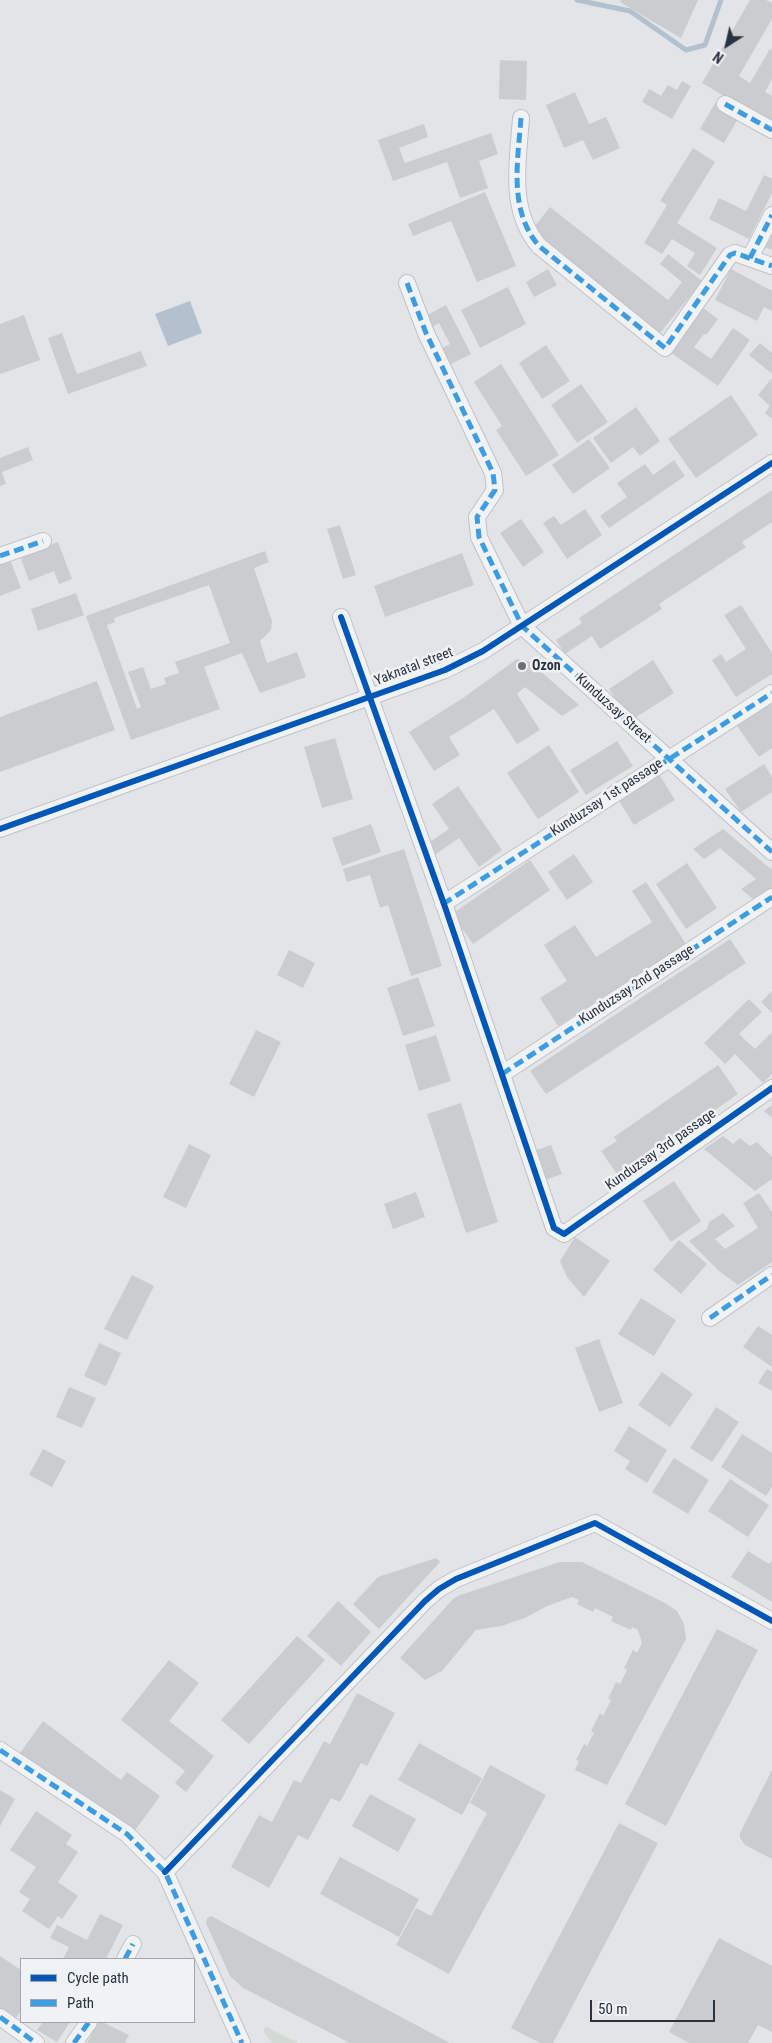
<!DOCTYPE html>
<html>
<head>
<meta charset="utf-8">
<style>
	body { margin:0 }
	#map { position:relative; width:772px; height:2043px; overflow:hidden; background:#e2e4e7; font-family:"Roboto Condensed",sans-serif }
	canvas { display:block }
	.legend { position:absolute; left:20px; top:1958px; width:175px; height:65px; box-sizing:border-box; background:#f0f3f6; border:1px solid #a1a6ad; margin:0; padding:6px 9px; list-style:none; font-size:15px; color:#2b323f }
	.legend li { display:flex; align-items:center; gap:10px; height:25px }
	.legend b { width:25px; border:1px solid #a1a6ad }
	.north { position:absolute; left:702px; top:20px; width:50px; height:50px; -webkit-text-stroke:4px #f0f3f6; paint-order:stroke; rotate:215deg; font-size:14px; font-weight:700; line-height:20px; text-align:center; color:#2b323f }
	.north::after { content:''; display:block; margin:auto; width:18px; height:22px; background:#2b323f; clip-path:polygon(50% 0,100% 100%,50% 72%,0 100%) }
	.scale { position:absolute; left:590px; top:2000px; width:125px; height:22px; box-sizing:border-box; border:2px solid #2b323f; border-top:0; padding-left:6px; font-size:15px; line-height:18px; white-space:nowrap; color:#2b323f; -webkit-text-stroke:4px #f0f3f6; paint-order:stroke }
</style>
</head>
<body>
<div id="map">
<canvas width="772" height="2043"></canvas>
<ul class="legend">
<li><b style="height:6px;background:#0057b8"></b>Cycle path</li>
<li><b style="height:6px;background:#3d9de3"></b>Path</li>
</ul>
<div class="north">N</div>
<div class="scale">50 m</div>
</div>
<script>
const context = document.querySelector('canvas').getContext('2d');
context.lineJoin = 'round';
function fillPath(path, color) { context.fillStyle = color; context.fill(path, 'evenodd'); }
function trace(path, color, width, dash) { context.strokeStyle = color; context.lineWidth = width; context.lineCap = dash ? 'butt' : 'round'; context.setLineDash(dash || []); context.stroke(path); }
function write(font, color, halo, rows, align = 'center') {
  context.font = font + ' "Roboto Condensed",sans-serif'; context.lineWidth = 5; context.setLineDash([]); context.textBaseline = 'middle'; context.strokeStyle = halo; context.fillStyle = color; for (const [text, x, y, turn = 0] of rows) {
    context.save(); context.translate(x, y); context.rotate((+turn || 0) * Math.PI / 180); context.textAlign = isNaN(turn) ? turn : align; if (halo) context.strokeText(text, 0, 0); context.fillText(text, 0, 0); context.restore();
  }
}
const green = new Path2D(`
	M267 2027 298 2043H272L264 2032V2029Z`);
const water = new Path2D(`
	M190 301 202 333 168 346 155 314Z`);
const stream = new Path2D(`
	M577 0 630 11 686 50 705 45 721 0`);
const building = new Path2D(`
	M621 0H698L681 38 620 2Z
	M750 0H766L772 3V19L739 76 750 83 770 49 772 50V79L765 92 772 96V124L702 83Z
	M500 60 527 61 526 100 499 99Z
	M682 81 691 86 672 119 642 102 649 89 661 96 668 85 677 90Z
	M575 92 589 124 606 117 620 148 593 160 583 140 564 148 546 105Z
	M715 103 739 117 724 143 700 129Z
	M424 124 428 137 399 148 405 163 491 133 498 154 479 161 488 188 460 198 447 162 393 181 378 140Z
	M693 148 715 162 677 223 717 248 700 275 687 266 695 253 672 239 662 254 644 243 667 205 660 201Z
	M764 175 772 179V193L749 239 709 219 719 198 746 211Z
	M485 192 516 266 477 282 451 221 413 236 408 224Z
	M550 207 668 300 682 282 660 264 668 254 702 281 660 333 531 231Z
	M772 224V250L762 246Z
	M548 269 557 285 534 297 526 282Z
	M731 269 772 291V311L764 307 757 321 715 300Z
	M508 287 526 324 480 348 461 310Z
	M446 305 471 354 447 366 439 350 450 344 439 323 428 329 422 318Z
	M702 307 718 319 706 335 704 334 694 347 711 359 733 328 750 340 718 386 670 352Z
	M24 315 40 360 0 374V324Z
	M62 333 77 374 141 351 147 366 68 394 48 338Z
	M760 343 772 353V374L749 355Z
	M546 345 570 381 542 399 519 363Z
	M501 364 559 455 526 476 496 430 502 426 474 382Z
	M772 378V419L765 413 770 406 758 395Z
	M581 384 608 422 577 443 551 405Z
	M731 395 758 435 696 478 668 439Z
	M636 407 660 441 640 456 633 447 611 463 593 438Z
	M589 439 610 468 573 494 552 465Z
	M28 447 33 460 2 472 6 484 0 486V458Z
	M674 460 685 476 609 528 600 516 627 497 617 483 645 464 653 475Z
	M772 490V522L742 542 746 547 659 604 662 609 600 649 592 636 565 654 556 640 582 623 579 618Z
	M585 509 602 535 567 559 543 523 554 516 561 525Z
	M521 519 544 552 523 567 500 533Z
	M340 525 356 575 343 579 327 529Z
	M58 542 72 579 59 584 54 571 29 581 20 556Z
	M265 551 269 562 254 568 272 621 271 630 260 641 267 663 297 652 306 677 260 693 242 653 204 667 220 709 131 740 86 616ZM209 585 230 643 175 662 179 673 164 678 166 684 151 689 143 667 128 672 141 707 137 709 107 625 115 622 114 618Z
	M462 553 474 585 385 617 374 586Z
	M9 557 21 588 0 596V561Z
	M76 593 84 615 38 631 31 609Z
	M741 605 772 653V674L736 697 712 660 721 654 726 662 746 649 724 615Z
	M517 659 530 662 579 705 562 716 525 687 517 694 540 730 517 744 494 709 449 737 460 755 434 771 409 732 463 698Z
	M653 660 674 693 630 721 609 689Z
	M97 681 115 730 0 772V717Z
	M772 702V748L759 757 737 726Z
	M335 738 353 799 322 808 304 747Z
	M617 741 633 766 586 795 570 770Z
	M549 745 579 792 538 819 507 773Z
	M764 764 772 777V792L741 812 725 789Z
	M659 774 675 800 634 825 618 799Z
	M458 786 502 850 479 867 459 838 432 857 424 846 449 829 432 804Z
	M371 824 381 852 342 866 332 838Z
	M723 829 772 870V890L753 899 741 889 756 879 720 848 704 859 693 849Z
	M404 849 442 966 411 976 388 905 380 908 370 875 347 882 343 869Z
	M574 854 593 882 567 900 548 872Z
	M530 860 550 890 473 944 452 914Z
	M687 863 717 908 686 929 656 884Z
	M646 882 686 944 558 1026 540 998 567 981 544 945 575 925 596 957 652 922 632 891Z
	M730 939 746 963 546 1094 530 1071Z
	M289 950 315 963 303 988 277 975Z
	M418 977 435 1026 403 1036 387 988Z
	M772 991V1013L761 1002Z
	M749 999 762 1012 739 1034 755 1049 772 1032V1074L763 1083 735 1054 725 1064 704 1043Z
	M256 1030 281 1042 254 1097 229 1084Z
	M436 1035 451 1081 419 1091 405 1045Z
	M718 1065 738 1094 619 1177 601 1151 617 1141 614 1137Z
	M461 1103 498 1222 466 1233 427 1114Z
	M772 1105V1118L764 1111Z
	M723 1136 733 1144 740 1138 750 1146 757 1142 772 1157V1179L755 1191 704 1149Z
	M189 1144 211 1155 186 1208 163 1197Z
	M551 1145 562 1174 545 1180 534 1151Z
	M674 1181 701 1221 671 1242 643 1201Z
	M416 1192 425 1217 393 1229 384 1204Z
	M759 1193 772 1212V1262L738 1285 719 1271 689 1241 707 1229 709 1222 723 1213 735 1226 715 1239 725 1249 758 1228 743 1203Z
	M575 1237 610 1261 584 1297 567 1277 560 1261Z
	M679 1240 707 1264 681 1294 653 1270Z
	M132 1275 154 1286 127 1340 104 1329Z
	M641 1298 676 1320 654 1356 618 1334Z
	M758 1326 772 1335V1367L743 1347Z
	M599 1339 623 1403 599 1412 575 1348Z
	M99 1343 121 1353 106 1386 84 1376Z
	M767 1369 772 1372V1391L758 1383Z
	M662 1372 693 1394 670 1427 638 1405Z
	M69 1387 96 1398 82 1428 56 1417Z
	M716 1407 739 1422 712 1462 690 1448Z
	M629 1426 667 1450 647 1483 625 1469 630 1461 614 1451Z
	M742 1434 772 1453V1487L766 1496 721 1467Z
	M43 1449 66 1461 52 1487 29 1475Z
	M674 1458 709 1480 688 1514 652 1492Z
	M730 1479 769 1505 748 1537 708 1511Z
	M748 1551 769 1564 772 1560V1602L731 1577Z
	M436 1558 440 1562 379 1629 353 1604 378 1577Z
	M560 1562H582L665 1603 677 1611 684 1624 686 1639 607 1785 575 1770 579 1761 576 1760 584 1744 587 1746 594 1733 591 1731 600 1713 603 1716 611 1700 608 1699 616 1682 620 1684 627 1670 624 1668 633 1650 637 1653 642 1643 638 1630 632 1627 631 1630 611 1621 613 1617 595 1608 593 1612 577 1604 579 1600 572 1597 547 1606 525 1618 501 1626 476 1630 442 1671 425 1680 400 1658 453 1599 460 1595Z
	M338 1601 371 1632 341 1666 307 1636Z
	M717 1629 758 1650 666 1826 625 1804Z
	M297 1636 325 1660 249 1744 221 1720Z
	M169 1660 199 1683 169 1721 214 1756 186 1792 175 1783 185 1771 121 1720Z
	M357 1693 395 1713 367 1766 361 1763 340 1802 331 1798 308 1840 298 1835 269 1888 231 1867 259 1815 272 1822 294 1780 301 1783 324 1741 330 1744Z
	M43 1721 121 1780 127 1772 160 1796 131 1836 20 1753Z
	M419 1743 482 1778 462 1815 398 1780Z
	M490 1765 546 1795 449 1974 396 1945 416 1908 431 1916 487 1813 470 1803Z
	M772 1770V1859L745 1845 740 1838V1833Z
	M0 1790 15 1799 0 1826Z
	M370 1794 416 1819 398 1852 352 1826Z
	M36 1811 72 1835 66 1844 78 1852 58 1882 78 1896 62 1919 58 1916 49 1929 22 1911 30 1899 19 1892 36 1867 10 1850Z
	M619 1823 658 1843 553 2043H540L511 2028Z
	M340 1857 419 1899 399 1937 320 1894Z
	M100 1914 123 1925 106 1959H63L69 1947 50 1938 57 1925 87 1940Z
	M211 1916 450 2043H350L243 1988 230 1976 206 1923 207 1918Z
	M719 1938 772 1966V2032L758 2025 748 2043H689L669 2032Z
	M0 1956 21 1970V2010L13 2023 0 2014Z
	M43 2022H70L57 2042 37 2030Z
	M98 2022H102L129 2035 125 2043H87Z`);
const minor = new Path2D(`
	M725 104 772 130
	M521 118C518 161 508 210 539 246L665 348 730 255 735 253 772 266
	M750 258 772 215
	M407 283 426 333 493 473 495 490 477 517 479 537 522 626 772 852
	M0 556 43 541
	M341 617 445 907 554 1228 564 1234 772 1088
	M0 829 445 670 483 651 772 463
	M443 904 772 693
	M502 1074 772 897
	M710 1318 772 1275
	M0 1750 127 1834 165 1872 242 2043
	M165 1872 425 1601 439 1589 456 1579 595 1523 772 1621
	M125 1959 133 1944
	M0 2017 36 2043
	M74 2043 89 2022`);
const quiet = new Path2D(`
	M725 104 772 130
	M521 118C518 161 508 210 539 246L665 348 730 255 735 253 772 266
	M750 258 772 215
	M407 283 426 333 493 473 495 490 477 517 479 537 522 626 772 852
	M0 556 43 541
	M443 904 772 693
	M502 1074 772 897
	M710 1318 772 1275
	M0 1750 127 1834 165 1872 242 2043
	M125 1959 133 1944
	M0 2017 36 2043
	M74 2043 89 2022`);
const cycleway = new Path2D(`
	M341 617 445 907 554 1228 564 1234 772 1088
	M0 829 445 670 483 651 772 463
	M165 1872 425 1601 439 1589 456 1579 595 1523 772 1621`);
const markers = [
	[522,666,5,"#6b707a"]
];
const poiNames = [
	["Ozon",532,666]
];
const streetNames = [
	["Yakлatal street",414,667,-21],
	["Kunduzsay Street",613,709,42],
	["Kunduzsay 1st passage",607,798,-33],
	["Kunduzsay 2nd passage",637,985,-33],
	["Kunduzsay 3rd passage",661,1150,-35]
];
fillPath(green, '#d3dad3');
fillPath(water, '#b3c1cf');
trace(stream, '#b3c1cf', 5);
fillPath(building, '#cbcccf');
trace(minor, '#c1c2c5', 18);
trace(minor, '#f1f2f4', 16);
trace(quiet, '#3d9de3', 5, [10, 5]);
trace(cycleway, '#0057b8', 6);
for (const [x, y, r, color] of markers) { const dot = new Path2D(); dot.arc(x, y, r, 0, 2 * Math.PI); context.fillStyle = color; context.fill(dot); trace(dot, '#f0f3f6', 2); }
write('bold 14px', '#2b323f', '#f0f3f6', poiNames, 'left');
write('14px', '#2b323f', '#f0f3f6', streetNames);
</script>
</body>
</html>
